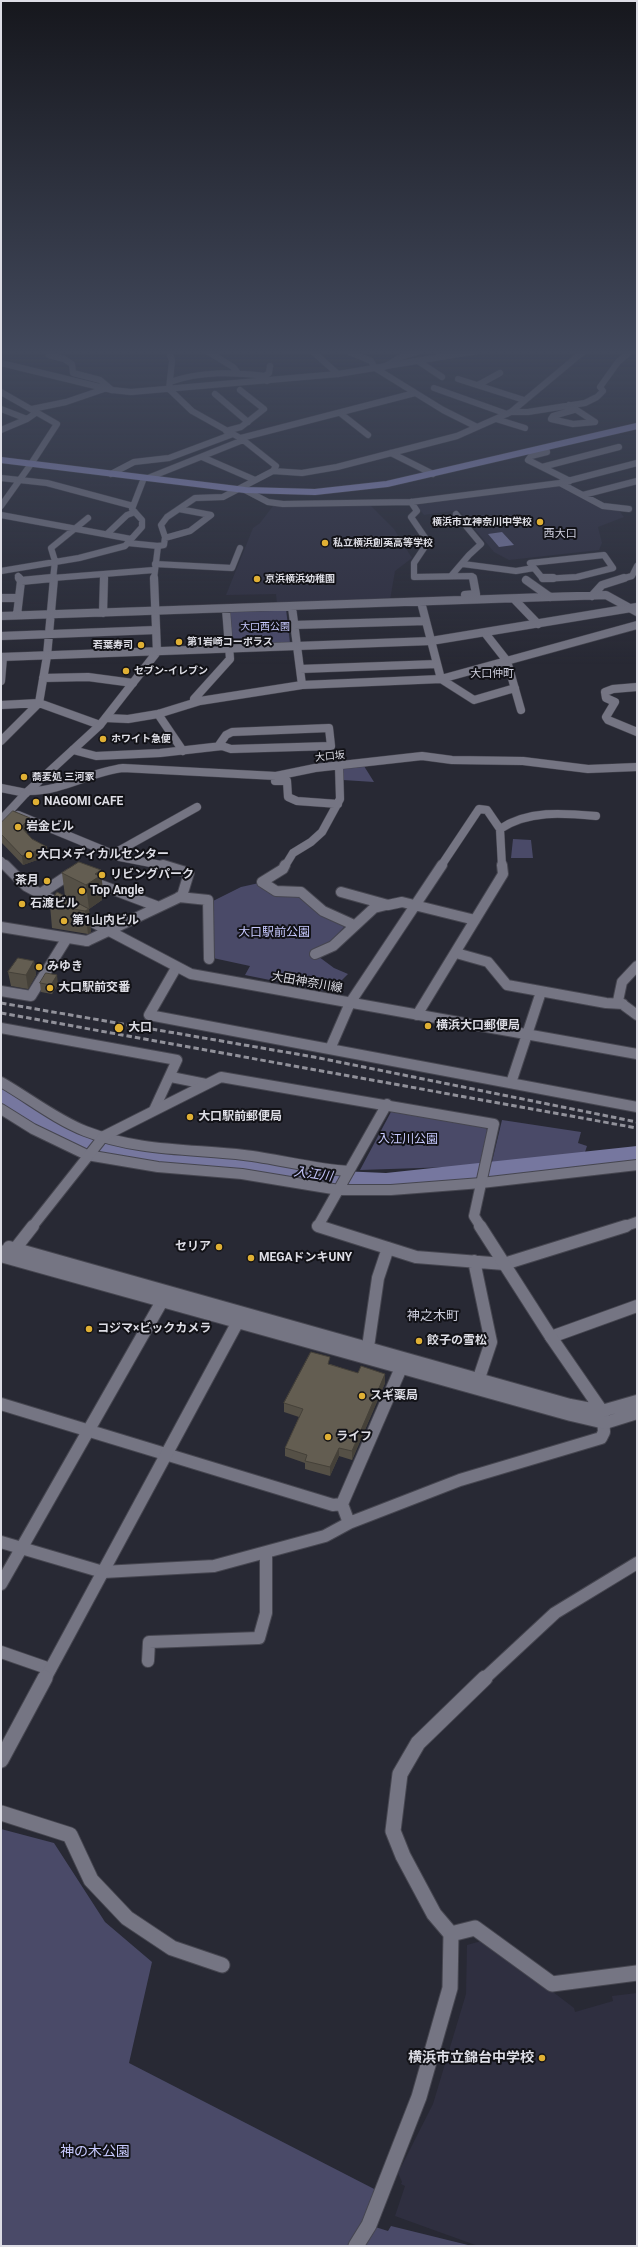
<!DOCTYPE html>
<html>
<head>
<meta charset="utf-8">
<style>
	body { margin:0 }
	#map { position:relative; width:638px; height:2247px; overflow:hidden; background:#282934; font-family:Roboto,sans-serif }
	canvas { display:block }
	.frame { position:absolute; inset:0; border:2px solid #dddde5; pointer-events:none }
</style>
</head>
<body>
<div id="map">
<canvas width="638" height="2247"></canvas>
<div class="frame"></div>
</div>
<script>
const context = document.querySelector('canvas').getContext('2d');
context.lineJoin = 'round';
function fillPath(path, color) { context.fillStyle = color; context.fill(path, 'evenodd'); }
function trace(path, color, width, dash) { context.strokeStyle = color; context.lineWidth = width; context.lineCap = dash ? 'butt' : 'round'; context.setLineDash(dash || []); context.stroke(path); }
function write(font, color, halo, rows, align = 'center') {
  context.font = font + ' Roboto,"Noto Sans JP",sans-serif'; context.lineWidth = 4; context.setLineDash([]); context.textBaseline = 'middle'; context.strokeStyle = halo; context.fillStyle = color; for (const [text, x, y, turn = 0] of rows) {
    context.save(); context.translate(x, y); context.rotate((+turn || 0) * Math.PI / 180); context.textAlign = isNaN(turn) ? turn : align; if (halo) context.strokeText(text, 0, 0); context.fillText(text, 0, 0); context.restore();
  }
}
const built = new Path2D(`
	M548 486H564L577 493 618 509 624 517 598 527 602 543 599 550 509 560 494 552 459 510 424 515 416 505Z
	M370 505 394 529 412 558 395 571 390 600 277 604 276 594 226 595 253 528 260 523 273 506Z
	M485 1940 574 2008 575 2012 613 2001 612 1996 637 1993V2246H478L395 2216 405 2186 401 2184 402 2182 398 2173 433 2104 466 1994 467 1945Z`);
const green = new Path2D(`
	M286 609 290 643 233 646 230 610Z
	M364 766 374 782 343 780 342 770 344 768Z
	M513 839 531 840 533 858H511Z
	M259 883 300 894 313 909 347 924 330 942 311 951 334 968 348 974 330 992 245 975 250 966 213 958 211 902 241 887Z
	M392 1110 484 1126 488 1131 480 1166 360 1170Z
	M502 1120 581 1132 578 1143 587 1146 583 1158 491 1166Z
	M1 1829 54 1843 105 1922 152 1962 129 2063 380 2192 369 2225 388 2231 391 2226 472 2246H1Z`);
const water = new Path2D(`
	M502 532 514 545 499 547 488 534Z`);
const river = new Path2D(`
	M1 1088 9 1091 53 1116 104 1139 180 1151 237 1154 318 1170 386 1173 637 1146V1162L386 1189 318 1186 237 1170 180 1167 99 1154 37 1128 1 1106Z`);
const streetFar4 = new Path2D(`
	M50 351 49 355 64 359 72 364 73 373 100 380 112 390
	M207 351 233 367 238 373
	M285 351H312L338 374
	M347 351 371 361 375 368 443 410 477 427
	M418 361 442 377
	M384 367 401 357 419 351
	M265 376 269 373 270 366
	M458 379 524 400
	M170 382C201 371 233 372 265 376L267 381
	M478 385 500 373
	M434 388 507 414
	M215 394 248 422
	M569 405 595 422 573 424 551 419 553 416 574 410
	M1 409 27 419
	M32 409 66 402 107 388
	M511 412H528L585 403 597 397 603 391 600 387 618 362 631 351
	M340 413 368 435
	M496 419 525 428
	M1 430 27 419 37 412
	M226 431 241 427 264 409 240 390
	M241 438 415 393
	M546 448 547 452 531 456 528 460 570 481
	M391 453 433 474
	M202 457 255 480
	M542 467 619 447
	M273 471 302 473 337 467 457 436 511 412 584 351
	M111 474 134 462 169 458 233 434
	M1 478 47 483 133 506
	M148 478 243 440
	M560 483 603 506 629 509
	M245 490 268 502 283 504 411 502 560 483 637 463
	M583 495 637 481
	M411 502 417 511 411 517 428 542 414 563V577L472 576 473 579
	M1 506 31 464
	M1 515 131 539
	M107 534 127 515 135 512
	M165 538 190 531 211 515 179 509
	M158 546 164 545 165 537 161 525 167 517 195 498 223 497 273 471 276 466 242 439 192 411 169 389
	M604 555 613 568 577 577 543 579 530 563Z
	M155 564 232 568 240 548
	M463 564 516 571 534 568
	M1 571 79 558 125 546 142 527V520L132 509 144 478
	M18 576 20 579
	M451 576 469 555 481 544 456 514
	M40 579 154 570
	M53 579 55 561 51 548 88 518
	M104 579V574
	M621 579 632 576 637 566`);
const streetFar3 = new Path2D(`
	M543 578H553
	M526 580 550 597
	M21 581 52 578
	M465 595 476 594 473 578
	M592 596 602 585 624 578
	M1 598H19
	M514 599 538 624
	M421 602 441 679 474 700 515 688
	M292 607 302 685
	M103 613 104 578
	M17 615 21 581 19 578
	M1 616 606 595 637 612
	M294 625 426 621
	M485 633 507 661 521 710
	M1 636 156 630
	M300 669 437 664
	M43 678 88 677 133 683
	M1 681 3 657
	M637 687 613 689 605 692 606 698 615 702 606 717 608 720 637 732
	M195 702 194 699 230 659 226 609
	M1 705 39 703 100 725
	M158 714 183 751
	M106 718 128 719 158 714 200 701 302 685 441 679 637 625
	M329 728 331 746 231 749 219 745 226 735 232 732Z
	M1 741 39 703 47 656 54 578
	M73 750 96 756 160 753 222 746
	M275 781H287L288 797 297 801 338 804
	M1 788 26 793
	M29 791C63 791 90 772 123 768L276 776 315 768 422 756 452 760 523 761 588 769 637 767
	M18 815 120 857 166 866
	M500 829C528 810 563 813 596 816
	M113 854 197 807
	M285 866 293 853 311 842 322 832 340 799 339 766
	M441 866 479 809 487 810 500 829 502 866`);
const streetFar2 = new Path2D(`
	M285 865 283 869 262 882 276 891 301 892 323 911 354 925
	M90 881 159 907
	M341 892 388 905 402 902 475 920
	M40 894 70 874 73 875
	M179 897 208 900 209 959
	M87 941 182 896 189 873 163 865
	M456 953 488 962 507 985 606 1003 623 1004
	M315 954 333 946 374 908 386 905
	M637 966 622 982 618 1001 637 1015
	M176 968 149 1015 637 1107
	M1 991 31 996 67 938
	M417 1015 503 874 502 865
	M1 1028 177 1060 154 1110
	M330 1049 350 1003 442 865
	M171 1077 206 1084
	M1 1082C29 1098 55 1119 85 1131 136 1151 191 1149 244 1155 279 1159 313 1169 349 1171
	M511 1083 541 992
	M1 1109 33 1129 87 1155 158 1167 242 1174 339 1190H391L481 1183 637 1165
	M320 1227 318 1226 387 1104
	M623 1227 637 1222`);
const streetFar1 = new Path2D(`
	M318 1226 416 1257 504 1264 626 1226
	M474 1261 491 1342 479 1378
	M551 1337 637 1306
	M368 1347 378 1278 388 1248
	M1 1404 333 1505 342 1504
	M349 1523 342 1504 404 1361
	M1 1542 103 1572 214 1566 325 1536 349 1523 460 1480 601 1438 604 1432 603 1417
	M1 1584 165 1296
	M1 1652 50 1669
	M148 1661 149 1642 259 1638 266 1613V1552
	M484 1679 555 1613 637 1563`);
const street = new Path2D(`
	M1 1813 70 1835 91 1880 127 1918 172 1948 222 1965
	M451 1934 475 1928 552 1984 637 1973
	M356 2246 369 2225 419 2097 450 1988 451 1934 434 1914 403 1856 393 1831 400 1774 418 1743 485 1678`);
const secondaryFar4 = new Path2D(`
	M169 351 172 361 169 389
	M1 363 112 390 131 392 338 374 477 351
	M1 392 57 424 31 464
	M128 543 158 546 154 579`);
const secondaryFar3 = new Path2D(`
	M1 657 431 641 637 607
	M1 820 26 793 100 725 157 652 154 578
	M1 861 6 866`);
const secondaryFar2 = new Path2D(`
	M5 865 26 886 63 906
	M79 915 191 974 637 1054
	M1 927 87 941
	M32 1227 104 1136 221 1077 494 1124 474 1216 481 1227`);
const secondaryFar1 = new Path2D(`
	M480 1226 551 1337 602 1411
	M9 1247 570 1405 602 1411 637 1401
	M1 1252 15 1249 33 1226
	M1 1256 571 1415 605 1423 637 1413
	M45 1679 241 1316`);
const secondary = new Path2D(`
	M1 1760 45 1678`);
const primary = new Path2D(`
	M1 460 245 490 315 492 387 484 637 426`);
const rail = new Path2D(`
	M1 1003 314 1057 637 1122
	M1 1013 637 1128`);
const wall = new Path2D(`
	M1 823 31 827 26 833 32 839 47 847 48 856 23 865 1 842Z
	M101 870 103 893 102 894V900L89 909 65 896 62 873Z
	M50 905 89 909 91 932 88 934 52 928Z
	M34 961 36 975 28 989 11 986 8 972Z
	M40 983 58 984 52 994 41 992Z
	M330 1364 385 1383 352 1460 339 1456 330 1476 305 1469V1463L285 1456V1448L299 1417 284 1412V1403Z`);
const shadedWall = new Path2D(`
	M30 818 31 827 22 837 21 827Z
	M47 847 48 856 23 865 22 856Z
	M101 870 103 893 102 894V900L89 909 86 885 95 874Z
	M89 909 91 932 88 934 85 911Z
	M34 961 36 975 28 989 26 975Z
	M57 975 58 984 52 994 51 985Z
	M385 1374V1383L352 1460V1451Z
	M339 1448V1456L330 1476V1467Z`);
const building = new Path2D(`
	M13 811 30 818 21 827 32 839 47 847 22 856 1 834V823Z
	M79 862 101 870 95 874 100 876 86 885 62 873Z
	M57 892 89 909 85 911 50 905Z
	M18 958 34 961 26 975 8 972Z
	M46 973 57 975 51 985 40 983Z
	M311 1352 330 1357 328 1364 358 1373 361 1366 385 1374 352 1451 339 1448 330 1467 305 1461 307 1455 285 1448 303 1409 284 1403Z`);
const markers = [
	[540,522,4,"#e0b034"],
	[325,543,4,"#e0b034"],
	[257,579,4,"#e0b034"],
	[179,642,4,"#e0b034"],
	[141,645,4,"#e0b034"],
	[126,671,4,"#e0b034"],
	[103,739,4,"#e0b034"],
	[24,777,4,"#e0b034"],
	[36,802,4,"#e0b034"],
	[18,827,4,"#e0b034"],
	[29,855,4,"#e0b034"],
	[102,875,4,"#e0b034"],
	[47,881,4,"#e0b034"],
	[82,891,4,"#e0b034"],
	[22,904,4,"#e0b034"],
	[64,921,4,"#e0b034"],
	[39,967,4,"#e0b034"],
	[50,988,4,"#e0b034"],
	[428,1026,4,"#e0b034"],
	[119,1028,5,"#e0b034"],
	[190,1117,4,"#e0b034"],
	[219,1247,4,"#e0b034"],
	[251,1258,4,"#e0b034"],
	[89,1329,4,"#e0b034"],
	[419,1341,4,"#e0b034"],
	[362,1396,4,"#e0b034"],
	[328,1437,4,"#e0b034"],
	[542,2058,4,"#e0b034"]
];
const farPoinames = [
	["横浜市立神奈川中学校",532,522,"right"],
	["私立横浜創英高等学校",333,543],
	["京浜横浜幼稚園",265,579],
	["第1岩崎コーポラス",187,642],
	["若葉寿司",133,645,"right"],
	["セブン-イレブン",134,671],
	["ホワイト急便",111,739],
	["蕎麦処 三河家",32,777]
];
const farParknames = [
	["大口西公園",265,627]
];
const farStreetnames = [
	["大口坂",330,757,-6]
];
const farNeighbourhoodnames = [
	["西大口",560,534],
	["大口仲町",492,674]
];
const poiNames = [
	["NAGOMI CAFE",44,802],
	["岩金ビル",26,827],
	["大口メディカルセンター",37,855],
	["リビングパーク",110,875],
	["茶月",39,881,"right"],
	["Top Angle",90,891],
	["石渡ビル",30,904],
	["第1山内ビル",72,921],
	["みゆき",47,967],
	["大口駅前交番",58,988],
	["横浜大口郵便局",436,1026],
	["大口",128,1028],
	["大口駅前郵便局",198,1117],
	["セリア",211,1247,"right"],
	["MEGAドンキUNY",259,1258],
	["コジマ×ビックカメラ",97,1329],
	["餃子の雪松",427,1341],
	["スギ薬局",370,1396],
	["ライフ",336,1437]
];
const parkNames = [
	["大口駅前公園",274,933],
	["入江川公園",408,1140]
];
const streetNames = [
	["大田神奈川線",307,983,10]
];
const waterNames = [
	["入江川",313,1175,8]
];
const neighbourhoodNames = [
	["神之木町",433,1317]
];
const nearPoinames = [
	["横浜市立錦台中学校",534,2058]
];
const nearParknames = [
	["神の木公園",95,2152]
];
fillPath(built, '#2f2f40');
fillPath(green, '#4a4a68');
fillPath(water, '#76779f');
fillPath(river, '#76779f');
trace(streetFar4, '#464650', 7);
trace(streetFar3, '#464650', 9);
trace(streetFar2, '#464650', 12);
trace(streetFar1, '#464650', 14);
trace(street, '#464650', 17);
trace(secondaryFar4, '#464650', 7);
trace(secondaryFar3, '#464650', 9);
trace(secondaryFar2, '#464650', 12);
trace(secondaryFar1, '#464650', 14);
trace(secondary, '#464650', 17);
trace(primary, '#464650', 7);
trace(streetFar4, '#757583', 6);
trace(streetFar3, '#757583', 8);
trace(streetFar2, '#757583', 10);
trace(streetFar1, '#757583', 12);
trace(street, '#757583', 15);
trace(secondaryFar4, '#757583', 6);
trace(secondaryFar3, '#757583', 8);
trace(secondaryFar2, '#757583', 10);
trace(secondaryFar1, '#757583', 12);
trace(secondary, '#757583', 15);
trace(primary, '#8e8ec3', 6);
trace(rail, '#91919a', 3, [5.5, 3]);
fillPath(wall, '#555046');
fillPath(shadedWall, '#454139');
fillPath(building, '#635d51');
trace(building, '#454139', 1);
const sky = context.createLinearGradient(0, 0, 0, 665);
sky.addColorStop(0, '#16171d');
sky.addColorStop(0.53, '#42495c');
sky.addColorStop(1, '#42495c00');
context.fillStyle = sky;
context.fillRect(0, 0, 638, 665);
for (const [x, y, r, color] of markers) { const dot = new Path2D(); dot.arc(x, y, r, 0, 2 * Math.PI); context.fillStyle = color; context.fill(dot); trace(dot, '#121217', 1.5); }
write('bold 10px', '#dddde5', '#121217', farPoinames, 'left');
write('10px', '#c8caff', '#121217', farParknames);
write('10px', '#dddde5', '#121217', farStreetnames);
write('11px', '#cecfde', '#121217', farNeighbourhoodnames);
write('bold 12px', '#dddde5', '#121217', poiNames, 'left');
write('12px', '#c8caff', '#121217', parkNames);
write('12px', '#dddde5', '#121217', streetNames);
write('italic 13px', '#c2c3f8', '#121217', waterNames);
write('13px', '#cecfde', '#121217', neighbourhoodNames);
write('bold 14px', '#dddde5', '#121217', nearPoinames, 'right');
write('14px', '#c8caff', '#121217', nearParknames);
</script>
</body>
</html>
